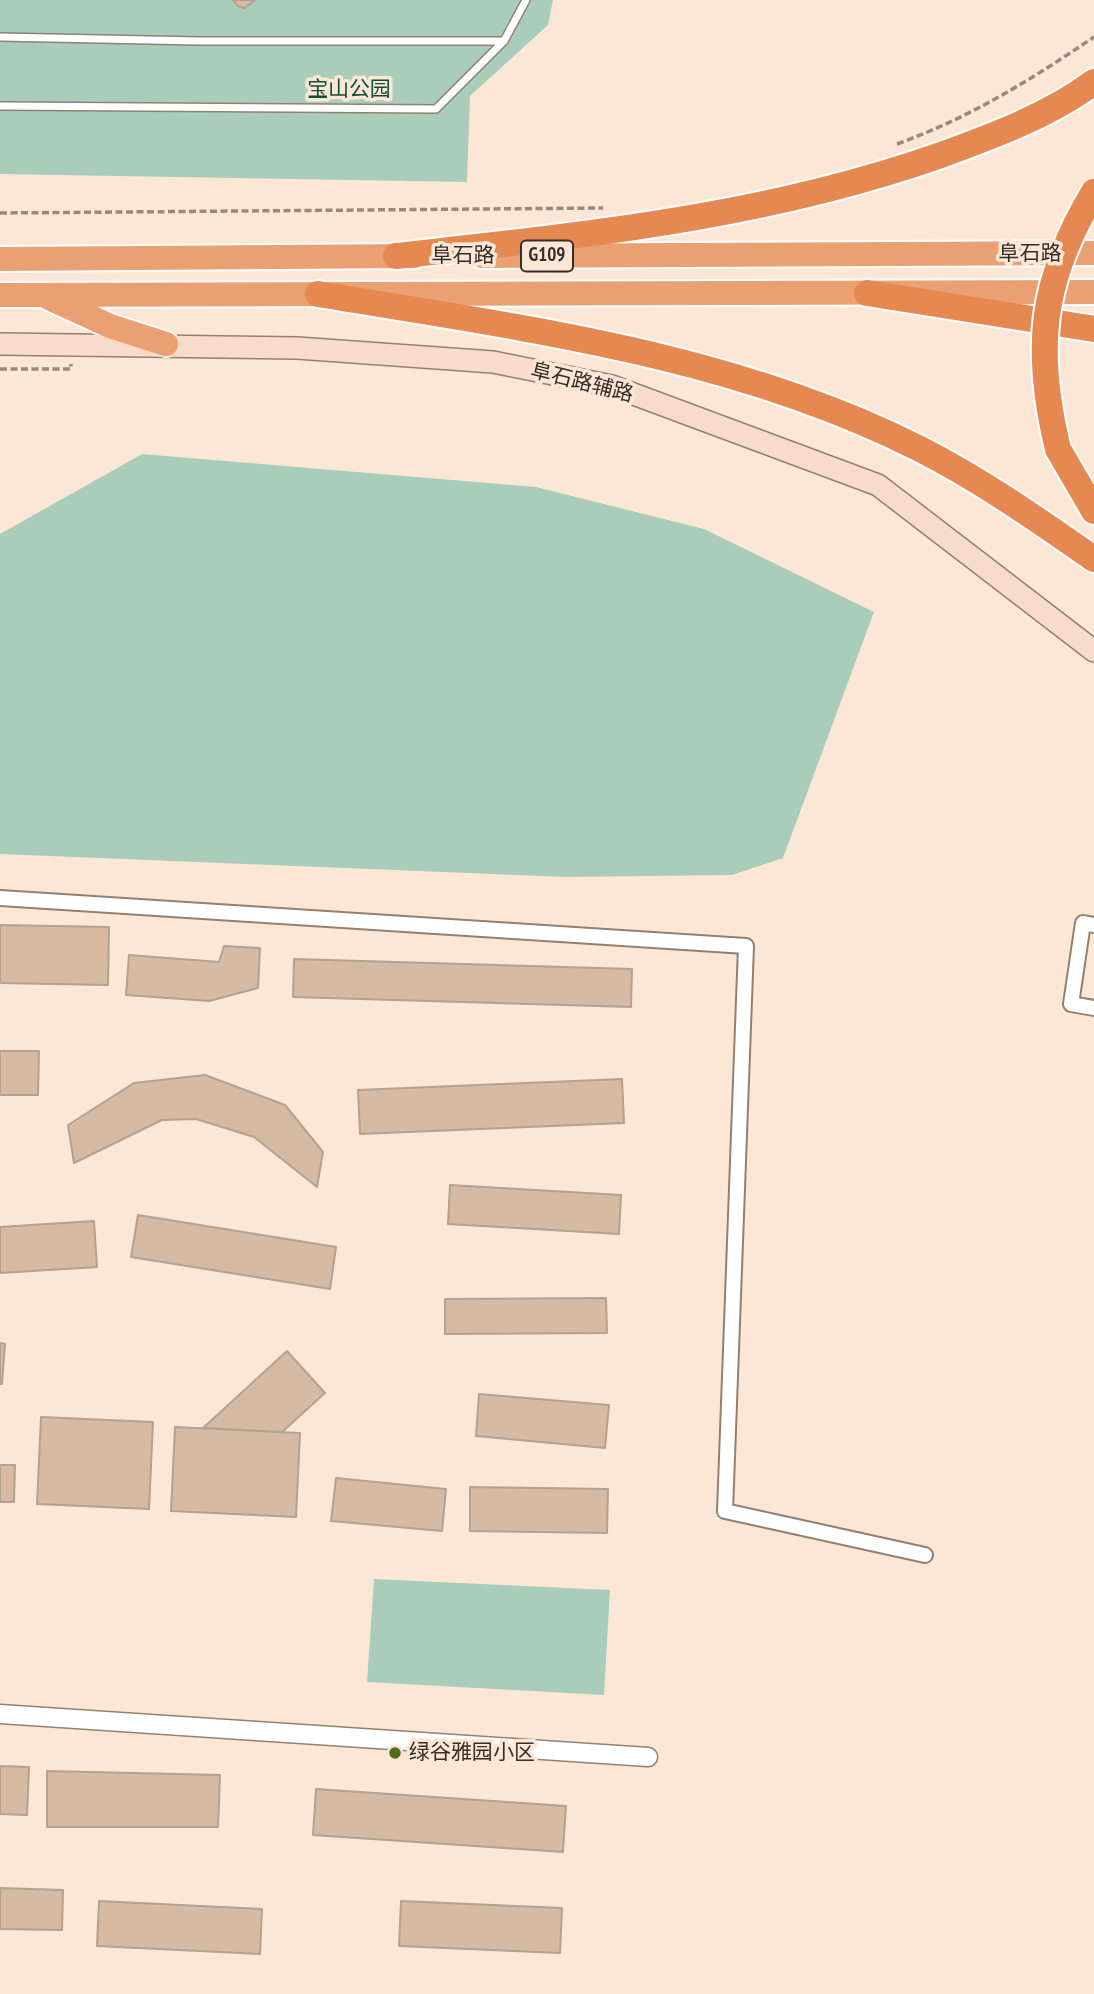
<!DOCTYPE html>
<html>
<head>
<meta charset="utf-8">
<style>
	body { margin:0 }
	canvas { display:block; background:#fce7d7 }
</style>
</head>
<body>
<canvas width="1094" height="1994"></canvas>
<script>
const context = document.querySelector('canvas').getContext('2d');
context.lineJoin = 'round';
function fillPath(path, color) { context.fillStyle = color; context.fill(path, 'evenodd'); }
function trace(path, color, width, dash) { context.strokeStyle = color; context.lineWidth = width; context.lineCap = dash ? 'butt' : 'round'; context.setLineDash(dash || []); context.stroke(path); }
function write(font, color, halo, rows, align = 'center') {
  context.font = font + ' "PT Sans Narrow","Noto Sans SC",sans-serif'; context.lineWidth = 7; context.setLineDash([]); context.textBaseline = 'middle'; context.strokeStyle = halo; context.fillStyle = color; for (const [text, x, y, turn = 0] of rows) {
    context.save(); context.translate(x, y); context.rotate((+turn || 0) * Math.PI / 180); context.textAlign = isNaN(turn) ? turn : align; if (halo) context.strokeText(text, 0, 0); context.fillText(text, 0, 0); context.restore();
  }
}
const green = new Path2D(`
	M0 0H553L548 25 470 96 467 182 0 174Z
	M142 454 536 487 704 529 874 612 783 858 732 875 566 877 0 854V534Z
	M374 1579 610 1590 604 1695 367 1682Z`);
const building = new Path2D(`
	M233 0H255L245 8 238 6Z
	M0 925 109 927 108 985 0 983Z
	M224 946 260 948 258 988 209 1001 126 995 129 955 219 962Z
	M294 959 632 969 631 1007 293 997Z
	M0 1051H39L38 1095H0Z
	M205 1075 285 1105 323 1152 317 1187 254 1137 196 1119 162 1120 74 1163 68 1125 134 1083Z
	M622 1079 624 1123 360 1134 358 1090Z
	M450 1185 621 1195 619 1234 448 1224Z
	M138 1215 336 1247 330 1289 131 1257Z
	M94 1221 97 1267 0 1273V1227Z
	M606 1298 607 1333 445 1334V1299Z
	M0 1343 5 1344 2 1384H0Z
	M287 1351 325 1393 282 1432 203 1428Z
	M479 1394 609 1405 605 1448 476 1436Z
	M41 1417 153 1422 149 1509 37 1504Z
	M175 1427 300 1433 296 1517 171 1511Z
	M0 1465H15L14 1502H0Z
	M336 1478 446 1489 442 1531 331 1521Z
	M470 1487 608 1489 607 1533 470 1531Z
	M0 1766 29 1767 27 1815 0 1814Z
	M47 1771 220 1775 218 1827H47Z
	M316 1789 566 1806 563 1852 313 1835Z
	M0 1888 63 1890 62 1930 0 1929Z
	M99 1901 262 1909 260 1954 97 1946Z
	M401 1901 562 1908 560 1953 399 1946Z`);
const path = new Path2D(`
	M897 144C971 117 1029 81 1094 37
	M0 213 603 208
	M0 369H71V364`);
const service = new Path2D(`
	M0 37 199 41H504
	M0 106 436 109 504 41 526 0`);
const minor = new Path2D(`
	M0 898 746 946 725 1511 925 1555
	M1094 925 1083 923 1071 1004 1094 1008`);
const tertiary = new Path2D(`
	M0 1714 648 1757`);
const secondary = new Path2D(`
	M0 344 297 348 493 362 612 386 878 485 1094 651`);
const trunk = new Path2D(`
	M482 256 1094 253
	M0 259 414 256
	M0 295 1094 292
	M49 298 110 326 166 344`);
const motorway = new Path2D(`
	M396 256C583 235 762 218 941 155 993 136 1050 115 1094 82
	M867 293 1094 329
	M318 294C522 328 732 354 920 449 981 480 1038 520 1094 559
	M1058 449 1094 511`);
const motorwayBridge = new Path2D(`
	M1058 449C1034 350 1040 281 1094 192`);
const markers = [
	[395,1753,7,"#516a1b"]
];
const shields = [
	[547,256,52]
];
const shieldNames = [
	["G109",547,256]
];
const parkNames = [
	["宝山公园",349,90]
];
const streetNames = [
	["阜石路",1030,254],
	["阜石路",463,256],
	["阜石路辅路",582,383,14]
];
const poiNames = [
	["绿谷雅园小区",409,1753]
];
fillPath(green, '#aacdbb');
fillPath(building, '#d6baa3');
trace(building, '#b3a191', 2);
trace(service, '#928072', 10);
trace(minor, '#928072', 18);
trace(tertiary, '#928072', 21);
trace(secondary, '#928072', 24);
trace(trunk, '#fff', 28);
trace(motorway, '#fff', 30);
trace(path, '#98897e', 3.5, [7, 3.5]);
trace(service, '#fff', 7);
trace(minor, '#fff', 14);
trace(tertiary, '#fff', 18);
trace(secondary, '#f8dbcb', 21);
trace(trunk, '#eba074', 24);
trace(motorway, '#e68852', 26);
trace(motorwayBridge, '#fff', 30, []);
trace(motorwayBridge, '#e68852', 26);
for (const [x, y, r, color] of markers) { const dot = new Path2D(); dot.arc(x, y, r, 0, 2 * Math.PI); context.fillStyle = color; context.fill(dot); trace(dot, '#fce7d7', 2.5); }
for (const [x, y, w] of shields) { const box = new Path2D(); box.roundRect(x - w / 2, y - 15.5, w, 31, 5); context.fillStyle = '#fce7d7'; context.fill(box); trace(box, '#352d27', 2); }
write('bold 19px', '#352d27', null, shieldNames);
write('21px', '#0d4e36', '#fce7d7', parkNames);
write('21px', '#352d27', '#fce7d7', streetNames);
write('21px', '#352d27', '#fce7d7', poiNames, 'left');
</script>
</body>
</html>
